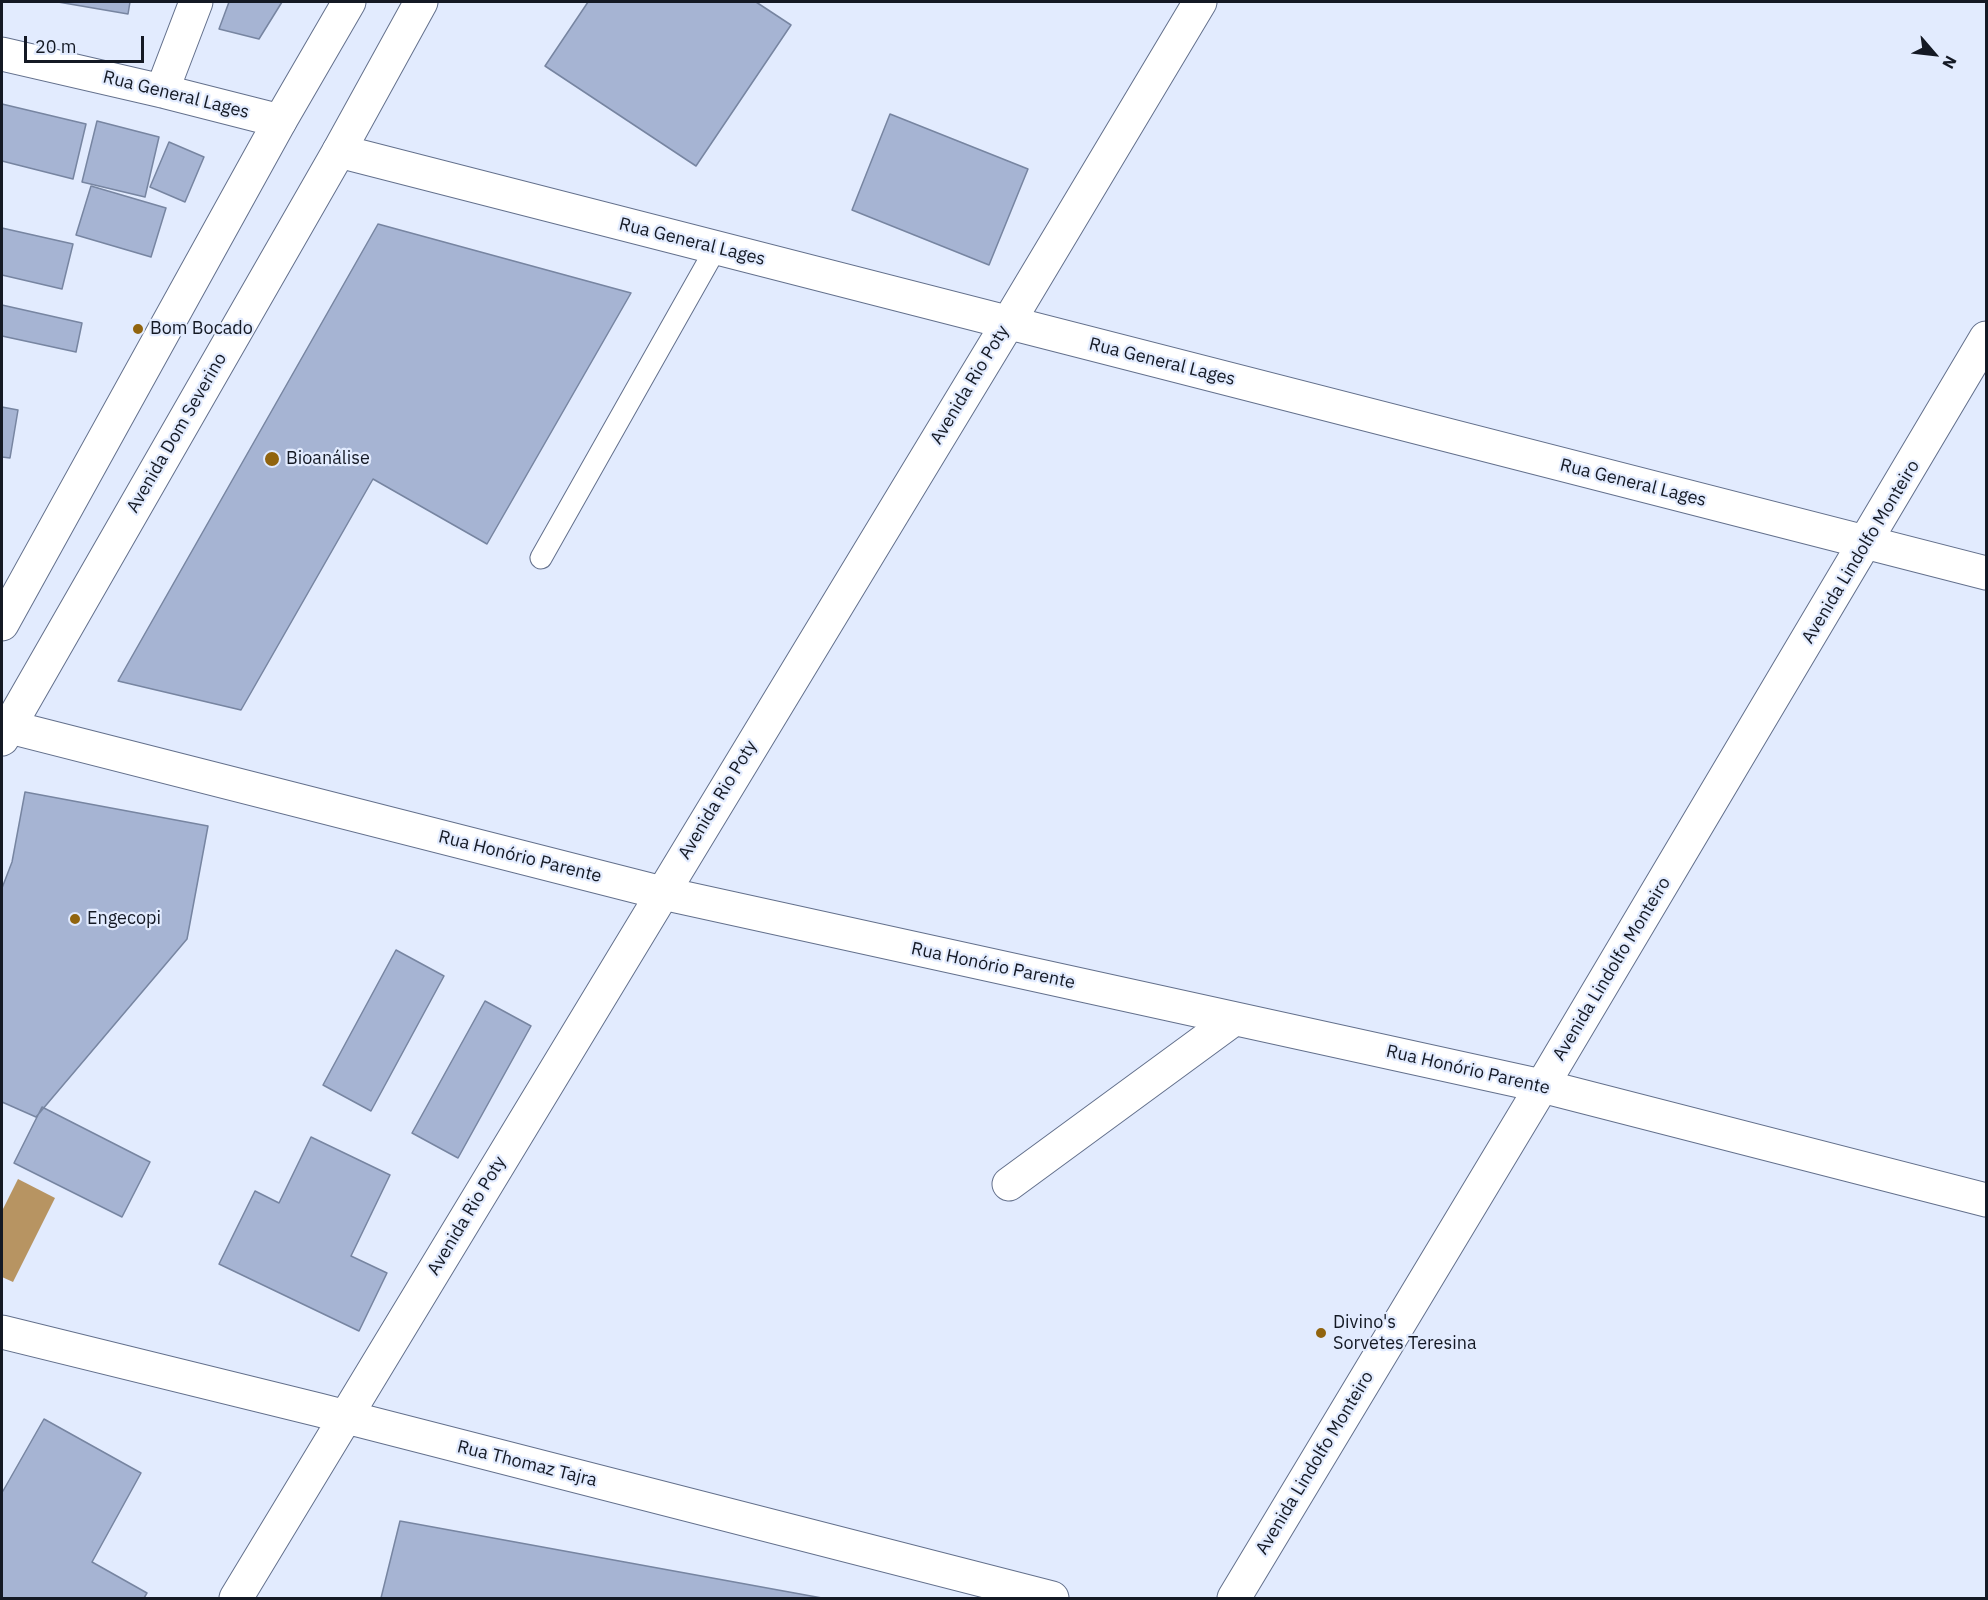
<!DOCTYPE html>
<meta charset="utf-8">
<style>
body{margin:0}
#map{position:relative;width:1988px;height:1600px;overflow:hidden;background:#e2ebfe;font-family:"IBM Plex Sans",sans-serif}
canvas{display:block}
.frame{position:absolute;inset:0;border:3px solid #141924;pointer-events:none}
.north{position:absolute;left:1904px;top:24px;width:60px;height:60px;-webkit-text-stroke:4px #e2ebfe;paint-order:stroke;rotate:118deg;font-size:16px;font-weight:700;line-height:24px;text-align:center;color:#141924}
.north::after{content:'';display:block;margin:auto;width:21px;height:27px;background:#141924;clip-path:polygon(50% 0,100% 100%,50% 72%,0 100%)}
.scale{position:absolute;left:24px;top:36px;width:120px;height:27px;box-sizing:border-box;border:3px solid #141924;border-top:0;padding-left:8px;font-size:18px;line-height:21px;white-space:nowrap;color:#141924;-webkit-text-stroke:4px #e2ebfe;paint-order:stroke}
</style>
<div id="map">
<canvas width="1988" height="1600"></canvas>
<div class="frame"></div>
<div class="north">N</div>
<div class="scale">20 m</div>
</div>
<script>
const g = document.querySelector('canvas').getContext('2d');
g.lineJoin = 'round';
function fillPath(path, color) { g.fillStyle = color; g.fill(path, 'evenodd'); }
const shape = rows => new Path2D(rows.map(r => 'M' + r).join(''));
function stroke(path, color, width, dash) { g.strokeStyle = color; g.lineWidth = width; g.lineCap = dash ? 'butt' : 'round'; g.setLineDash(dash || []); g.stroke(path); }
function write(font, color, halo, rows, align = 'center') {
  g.font = font + ' "IBM Plex Sans",sans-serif'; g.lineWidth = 4.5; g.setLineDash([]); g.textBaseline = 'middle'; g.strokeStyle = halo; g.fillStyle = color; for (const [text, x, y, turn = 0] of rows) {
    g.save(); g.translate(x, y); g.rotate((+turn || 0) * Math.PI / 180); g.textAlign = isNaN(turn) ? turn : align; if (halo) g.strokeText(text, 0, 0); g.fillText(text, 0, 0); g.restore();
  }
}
fillPath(shape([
 [18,1179,55,1198,13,1282,2,1277,2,1211]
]), '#b79462');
const building = shape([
 [58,2,130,2,128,14,58,2],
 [229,2,282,2,259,39,219,29,229,2],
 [588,2,756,2,791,25,696,166,545,66,588,2],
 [2,104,86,124,73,179,2,161,2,104],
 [890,114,1028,169,989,265,852,210,890,114],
 [97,121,159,137,145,197,82,182,97,121],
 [169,142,204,157,185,202,150,187,169,142],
 [91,186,166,208,151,257,76,235,91,186],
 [378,224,631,293,487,544,373,479,241,710,118,681,378,224],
 [2,228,73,244,62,289,2,275,2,228],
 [2,305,82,323,76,352,2,336,2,305],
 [2,407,18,410,10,458,2,457,2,407],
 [25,792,208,826,187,939,36,1117,2,1102,2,888,12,862,25,792],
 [396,950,444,976,371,1111,323,1085,396,950],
 [485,1001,531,1026,458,1158,412,1133,485,1001],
 [42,1107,150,1162,122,1217,14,1163,42,1107],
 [311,1137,390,1175,351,1256,387,1273,359,1331,219,1264,255,1191,279,1203,311,1137],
 [44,1419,141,1473,92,1562,147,1593,144,1598,2,1598,2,1490,3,1491,44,1419],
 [400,1521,822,1598,381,1598,400,1521]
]);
fillPath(building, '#a6b4d3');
stroke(building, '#7785a1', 1.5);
const service = shape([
 [541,558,716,248]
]);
const minor = shape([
 [2,54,162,91,280,121],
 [162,91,196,2],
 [339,151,1986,573],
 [2,725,662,893,1542,1086,1986,1200],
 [1009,1184,1234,1019],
 [2,1332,319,1410,1052,1598],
 [236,1598,1008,323,1200,2]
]);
const tertiary = shape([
 [1234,1598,1542,1086,1986,338]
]);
const secondary = shape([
 [2,624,280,121,349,2],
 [2,739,339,151,421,2]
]);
stroke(service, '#63708c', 23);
stroke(minor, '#63708c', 35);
stroke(tertiary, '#63708c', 35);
stroke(secondary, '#63708c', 35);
stroke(service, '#fff', 21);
stroke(minor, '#fff', 33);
stroke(tertiary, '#fff', 33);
stroke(secondary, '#fff', 33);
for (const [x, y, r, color] of [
 [138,329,6,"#91640e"],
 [272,459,8,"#91640e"],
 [75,919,6,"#91640e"],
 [1321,1333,6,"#91640e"]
]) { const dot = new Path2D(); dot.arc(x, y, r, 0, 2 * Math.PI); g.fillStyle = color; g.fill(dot); stroke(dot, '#e2ebfe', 2); }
write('18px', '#141924', '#e2ebfe', [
 ["Rua General Lages",176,95,14],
 ["Rua General Lages",692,242,14],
 ["Rua General Lages",1162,362,14],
 ["Avenida Rio Poty",970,385,-59],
 ["Avenida Dom Severino",177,433,-60],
 ["Rua General Lages",1633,483,14],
 ["Avenida Lindolfo Monteiro",1861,552,-59],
 ["Avenida Rio Poty",718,800,-59],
 ["Rua Honório Parente",520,857,14],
 ["Rua Honório Parente",993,966,12],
 ["Avenida Lindolfo Monteiro",1612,969,-59],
 ["Rua Honório Parente",1468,1070,13],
 ["Avenida Rio Poty",467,1216,-59],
 ["Avenida Lindolfo Monteiro",1315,1463,-59],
 ["Rua Thomaz Tajra",527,1464,14]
]);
write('18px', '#141924', '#e2ebfe', [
 ["Bom Bocado",150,329],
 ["Bioanálise",286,459],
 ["Engecopi",87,919],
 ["Divino's",1333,1323],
 ["Sorvetes Teresina",1333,1344]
], 'left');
</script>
